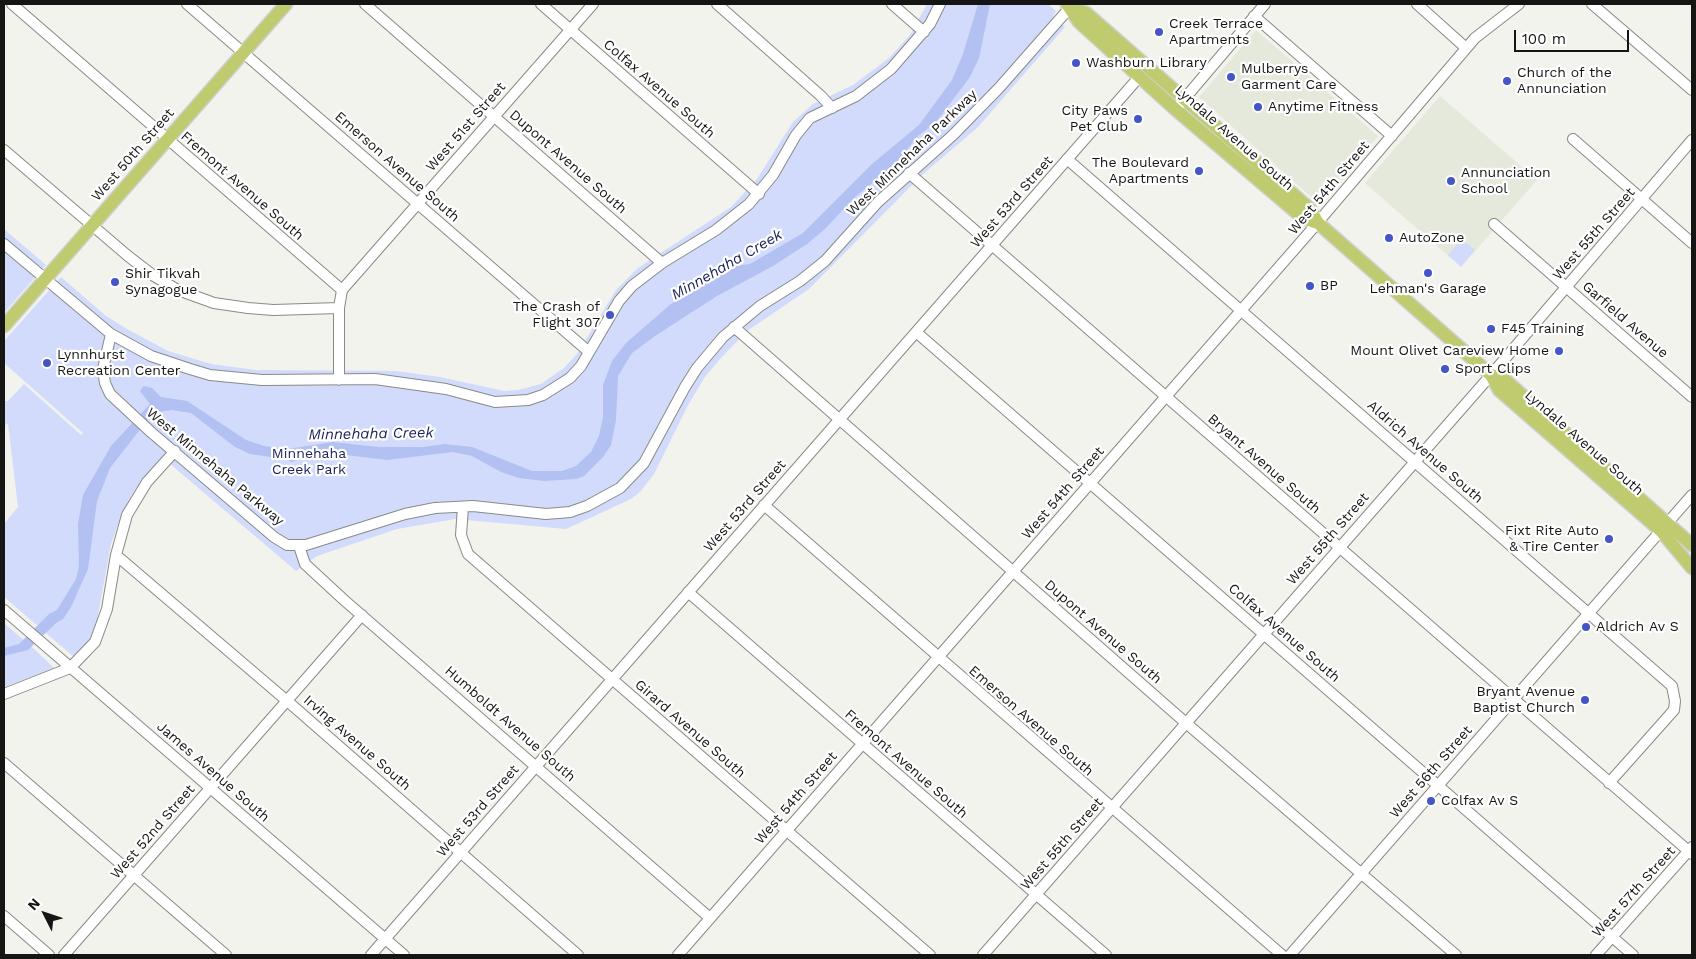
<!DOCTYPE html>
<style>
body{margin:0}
#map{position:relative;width:1696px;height:959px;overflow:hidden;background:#f1f3ec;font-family:"Work Sans",sans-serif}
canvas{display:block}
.frame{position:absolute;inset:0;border:5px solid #151614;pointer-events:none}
.north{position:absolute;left:20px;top:889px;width:50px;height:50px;-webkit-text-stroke:4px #fff;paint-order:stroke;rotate:311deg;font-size:14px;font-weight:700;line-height:20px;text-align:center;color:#151614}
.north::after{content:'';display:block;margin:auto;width:18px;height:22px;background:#151614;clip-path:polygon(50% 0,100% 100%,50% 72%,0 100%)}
.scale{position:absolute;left:1514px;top:30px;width:115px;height:22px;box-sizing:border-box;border:2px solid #151614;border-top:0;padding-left:6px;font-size:15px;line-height:18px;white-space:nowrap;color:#151614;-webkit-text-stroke:4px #fff;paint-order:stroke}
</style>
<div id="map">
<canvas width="1696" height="959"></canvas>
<div class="frame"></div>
<div class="north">N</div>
<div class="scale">100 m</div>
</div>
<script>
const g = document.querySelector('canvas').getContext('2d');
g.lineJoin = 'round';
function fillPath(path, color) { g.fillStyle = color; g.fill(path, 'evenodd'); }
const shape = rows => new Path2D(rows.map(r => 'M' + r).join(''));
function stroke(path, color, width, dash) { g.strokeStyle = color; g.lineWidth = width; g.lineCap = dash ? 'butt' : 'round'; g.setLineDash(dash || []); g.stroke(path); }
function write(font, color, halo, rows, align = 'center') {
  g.font = font + ' "Work Sans",sans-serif'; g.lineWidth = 4.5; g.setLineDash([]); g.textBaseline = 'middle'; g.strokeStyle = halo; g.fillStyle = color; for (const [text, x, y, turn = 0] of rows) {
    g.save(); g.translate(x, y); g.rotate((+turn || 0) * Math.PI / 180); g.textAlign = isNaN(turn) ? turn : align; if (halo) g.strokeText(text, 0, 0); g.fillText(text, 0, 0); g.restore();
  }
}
fillPath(shape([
 [1256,30,1378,136,1319,204,1199,97],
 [1440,96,1537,180,1461,267,1365,183]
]), '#e5e9db');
fillPath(shape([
 [927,4,1048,4,1056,11,1053,16,1065,27,978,127,921,176,809,289,747,331,720,359,705,377,688,405,654,474,640,492,631,499,566,529,455,519,397,529,317,556,296,571,162,457,134,491,121,516,111,544,96,626,87,644,74,657,4,597,4,524,18,507,8,424,6,424,4,432,4,401,8,401,24,384,81,435,83,433,4,363,4,341,61,277,106,316,127,329,168,351,211,364,256,370,396,371,440,377,504,391,518,390,541,384,564,368,577,354,616,290,638,268,731,207,757,179,793,122,813,104,853,85,889,58,910,35],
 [4,229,46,265,4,313],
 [1462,239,1475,250,1461,267,1448,255],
 [4,623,34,649,54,668,4,687]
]), '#d2dbfc');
fillPath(shape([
 [978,4,990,4,979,58,970,77,936,122,919,135,894,165,855,197,825,229,807,244,773,266,717,296,655,336,632,353,618,376,616,420,611,445,603,457,584,476,576,479,544,481,519,478,501,472,472,456,453,452,387,460,329,453,291,462,285,459,250,454,235,447,191,413,172,410,158,412,152,414,110,468,97,501,88,569,71,607,63,619,56,623,28,650,4,656,4,648,19,644,49,614,57,610,76,579,79,566,78,524,83,495,111,446,150,404,140,391,144,386,152,388,161,397,187,401,246,440,264,446,288,449,333,442,378,447,423,447,445,444,472,447,532,471,562,471,576,466,591,452,599,436,603,417,603,385,612,361,626,343,671,304,709,280,715,274,727,267,750,264,803,233,872,164,919,125,952,80,963,54]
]), '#b2c0f2');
const minor = shape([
 [12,4,342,290],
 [187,4,589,352],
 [365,4,662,263],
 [541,4,759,194],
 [717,4,821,96,832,108],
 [892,4,924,32],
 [1417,4,1466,48],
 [1592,4,1692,90],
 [1254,16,1392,136],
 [1180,104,1265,4],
 [1573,139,1692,243],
 [4,150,128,256,154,276,178,290,214,303,248,308,273,310,339,308],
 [1067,159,1672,686,1675,701,1674,710,1609,783],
 [909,173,1692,854],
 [1494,224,1692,397],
 [4,244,111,334,151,356,190,369,210,375,262,380,375,379,446,389,495,402,528,400,543,395,570,378,581,366,619,301,632,286,662,263,716,230,749,204,773,175,796,135,805,124,810,118,856,96,891,69,930,24,940,4],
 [734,327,1186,723,1456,955],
 [916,332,1633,955],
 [111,334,103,369,105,383,110,394,152,433,274,537,287,545,306,545,405,514,435,508,473,506,546,514,570,512,587,506,620,488,644,463,685,387,697,368,723,337,760,306,800,281,825,261,878,202,953,135,999,88,1073,4],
 [339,380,339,308,342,290,593,4],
 [764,505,1282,955],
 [463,507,461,535,468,554,930,955],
 [299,546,305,564,344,600,710,918],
 [116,555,293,706,578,955],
 [688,592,1106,955],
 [4,610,404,955],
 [4,694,70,668,95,642,107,609,116,555,127,515,147,482,175,451],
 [4,763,226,955],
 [4,916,49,955],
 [64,955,362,615],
 [371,955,1140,76],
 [678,955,1307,235,1475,38,1519,4],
 [983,955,1491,375,1692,140],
 [1290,955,1692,495],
 [1596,955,1692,847]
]);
const major = shape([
 [1067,4,1079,22,1175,109,1303,218,1318,223],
 [1070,7,1086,13,1310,209,1318,223,1491,375,1504,379,1546,416,1692,545],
 [4,326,286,4],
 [1491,375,1499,390,1661,531,1692,568]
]);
stroke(minor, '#898b85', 12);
stroke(major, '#d0d0d0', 15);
stroke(minor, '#fff', 10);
stroke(major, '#bfcb6e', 12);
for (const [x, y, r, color] of [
 [1159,32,5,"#4455c9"],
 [1076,63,5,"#4455c9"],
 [1231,77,5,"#4455c9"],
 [1507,81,5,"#4455c9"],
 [1258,107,5,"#4455c9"],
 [1138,119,5,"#4455c9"],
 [1199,171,5,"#4455c9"],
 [1451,181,5,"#4455c9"],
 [1389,238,5,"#4455c9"],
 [1428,273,5,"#4455c9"],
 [115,282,5,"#4455c9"],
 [1310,286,5,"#4455c9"],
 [610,315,5,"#4455c9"],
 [1491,329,5,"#4455c9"],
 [1559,351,5,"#4455c9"],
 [47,363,5,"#4455c9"],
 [1445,369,5,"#4455c9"],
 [1609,539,5,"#4455c9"],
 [1586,627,5,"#4455c9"],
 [1585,700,5,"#4455c9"],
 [1431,801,5,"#4455c9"]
]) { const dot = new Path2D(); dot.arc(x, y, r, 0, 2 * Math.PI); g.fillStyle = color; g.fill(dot); stroke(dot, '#fff', 2); }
write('14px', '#151614', '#fff', [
 ["Creek Terrace",1169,24],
 ["Apartments",1169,40],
 ["Washburn Library",1086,63],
 ["Mulberrys",1241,69],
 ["Garment Care",1241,85],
 ["Church of the",1517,73],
 ["Annunciation",1517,89],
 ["Anytime Fitness",1268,107],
 ["City Paws",1128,111,"right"],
 ["Pet Club",1128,127,"right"],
 ["The Boulevard",1189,163,"right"],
 ["Apartments",1189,179,"right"],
 ["Annunciation",1461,173],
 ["School",1461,189],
 ["AutoZone",1399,238],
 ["Shir Tikvah",125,274],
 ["Synagogue",125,290],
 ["BP",1320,286],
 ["Lehman's Garage",1428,289,"center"],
 ["The Crash of",600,307,"right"],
 ["Flight 307",600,323,"right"],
 ["F45 Training",1501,329],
 ["Mount Olivet Careview Home",1549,351,"right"],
 ["Lynnhurst",57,355],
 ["Recreation Center",57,371],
 ["Sport Clips",1455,369],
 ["Fixt Rite Auto",1599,531,"right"],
 ["& Tire Center",1599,547,"right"],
 ["Aldrich Av S",1596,627],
 ["Bryant Avenue",1575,692,"right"],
 ["Baptist Church",1575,708,"right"],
 ["Colfax Av S",1441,801]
], 'left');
write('14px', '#151614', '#fff', [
 ["Colfax Avenue South",659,89,41],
 ["West 51st Street",466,127,-49],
 ["Lyndale Avenue South",1234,138,41],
 ["West Minnehaha Parkway",912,153,-44],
 ["West 50th Street",133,155,-49],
 ["Dupont Avenue South",568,162,41],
 ["Emerson Avenue South",397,167,41],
 ["Fremont Avenue South",242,186,41],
 ["West 54th Street",1329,188,-50],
 ["West 53rd Street",1012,202,-49],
 ["West 55th Street",1594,234,-49],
 ["Garfield Avenue",1625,320,41],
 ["Lyndale Avenue South",1584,443,41],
 ["Aldrich Avenue South",1425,452,41],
 ["Bryant Avenue South",1264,464,41],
 ["West Minnehaha Parkway",215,467,40],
 ["West 54th Street",1063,493,-49],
 ["West 53rd Street",745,506,-49],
 ["West 55th Street",1328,539,-49],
 ["Dupont Avenue South",1103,632,41],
 ["Colfax Avenue South",1284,633,41],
 ["Emerson Avenue South",1031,721,41],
 ["Humboldt Avenue South",510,724,41],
 ["Girard Avenue South",690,729,41],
 ["Irving Avenue South",357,743,41],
 ["Fremont Avenue South",906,764,41],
 ["James Avenue South",213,772,41],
 ["West 56th Street",1431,772,-49],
 ["West 54th Street",796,798,-49],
 ["West 53rd Street",478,811,-49],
 ["West 52nd Street",153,832,-49],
 ["West 55th Street",1062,844,-49],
 ["West 57th Street",1634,892,-48]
]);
write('14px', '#1a235c', '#fff', [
 ["Minnehaha",309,454],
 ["Creek Park",309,470]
]);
write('italic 15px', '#19215a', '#fff', [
 ["Minnehaha Creek",727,265,-30],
 ["Minnehaha Creek",371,434,-1]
]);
</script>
